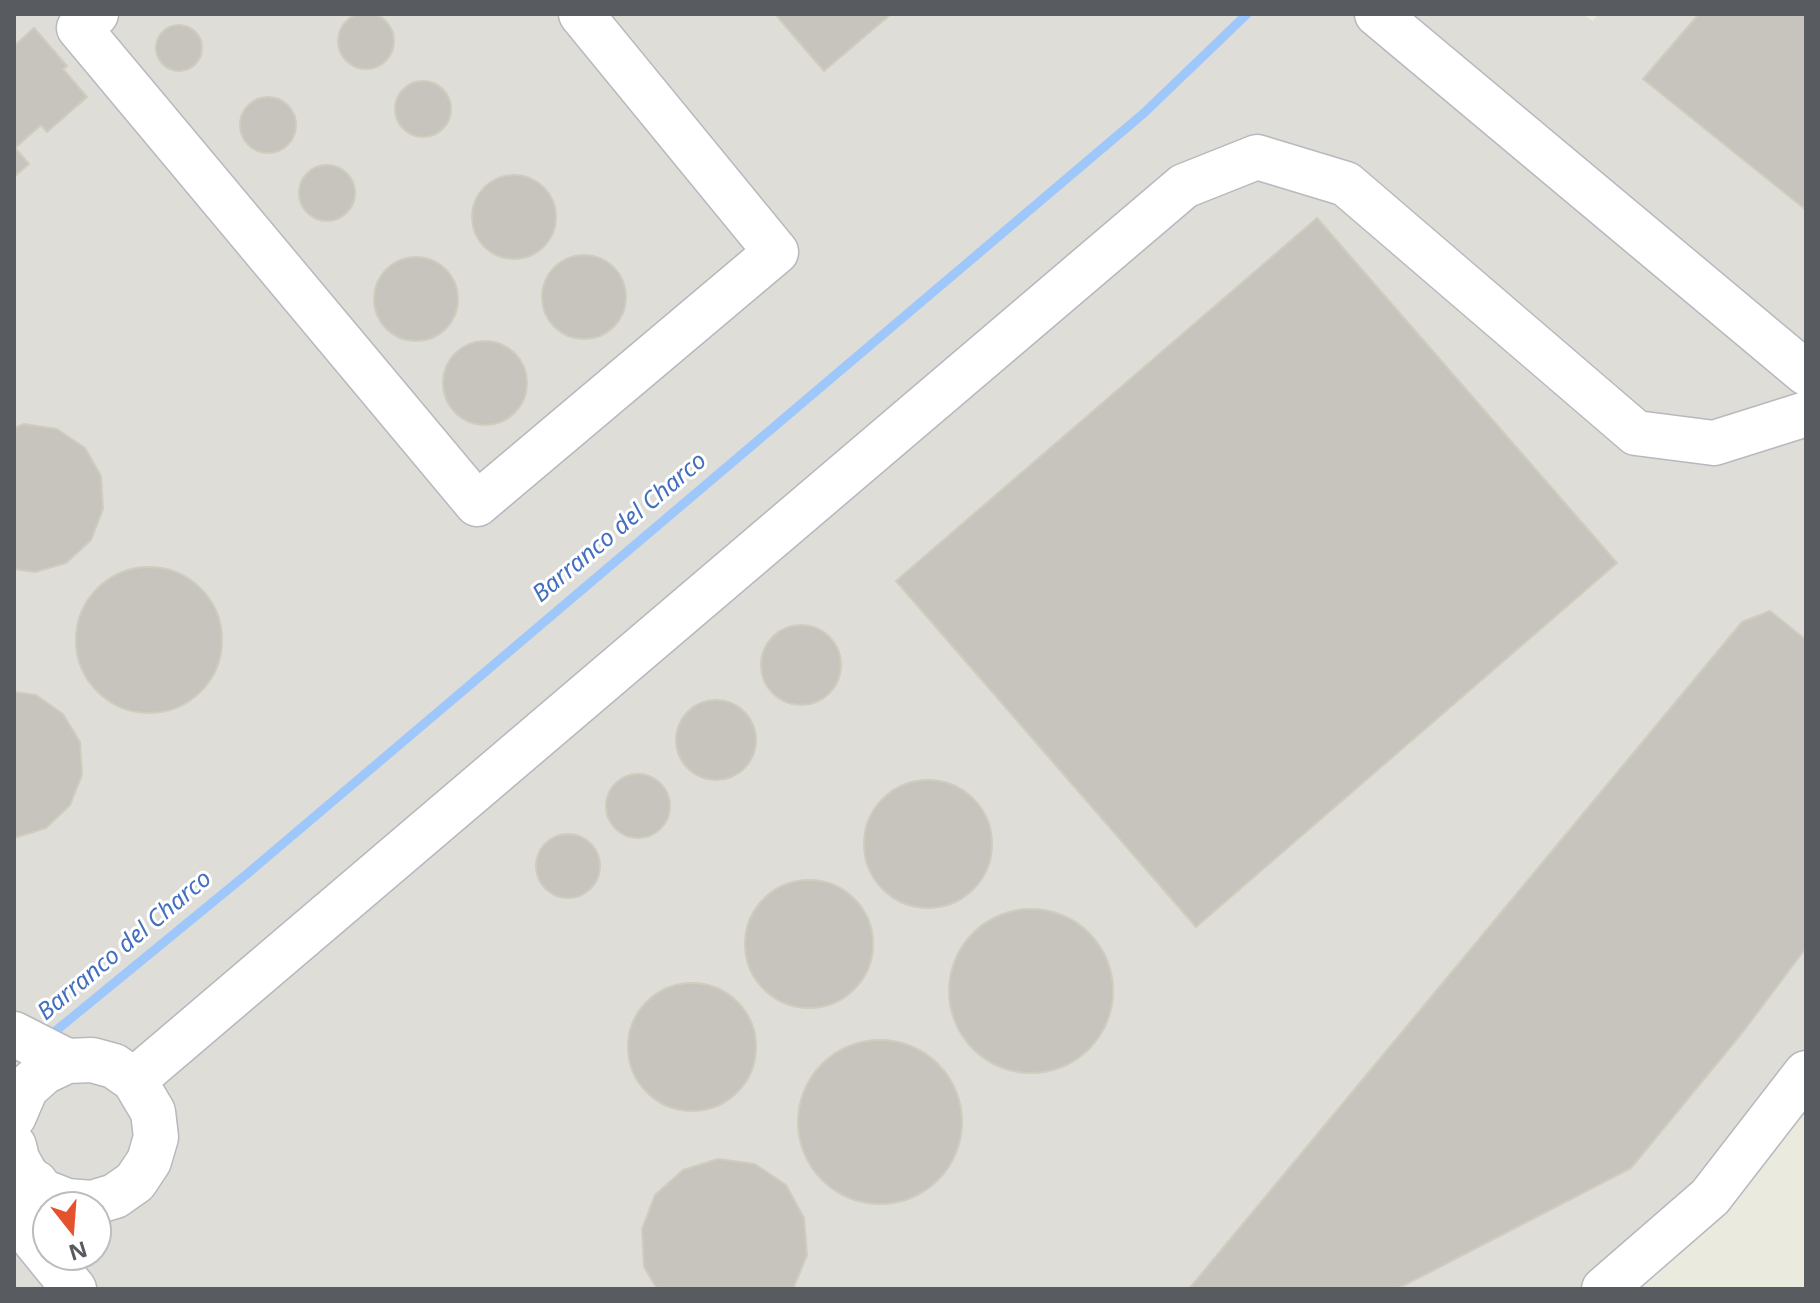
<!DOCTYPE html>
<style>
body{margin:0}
#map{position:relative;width:1820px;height:1303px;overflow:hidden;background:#ebeadf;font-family:"Noto Sans",sans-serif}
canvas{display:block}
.frame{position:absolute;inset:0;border:16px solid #585b60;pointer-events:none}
.north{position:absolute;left:32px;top:1191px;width:80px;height:80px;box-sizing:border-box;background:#fff;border:2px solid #bcbdbf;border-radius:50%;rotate:163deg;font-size:22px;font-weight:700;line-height:32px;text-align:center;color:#585b60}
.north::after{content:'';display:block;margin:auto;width:28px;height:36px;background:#e4532d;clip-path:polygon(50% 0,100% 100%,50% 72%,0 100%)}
</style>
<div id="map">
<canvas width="1820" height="1303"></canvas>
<div class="frame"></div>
<div class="north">N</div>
</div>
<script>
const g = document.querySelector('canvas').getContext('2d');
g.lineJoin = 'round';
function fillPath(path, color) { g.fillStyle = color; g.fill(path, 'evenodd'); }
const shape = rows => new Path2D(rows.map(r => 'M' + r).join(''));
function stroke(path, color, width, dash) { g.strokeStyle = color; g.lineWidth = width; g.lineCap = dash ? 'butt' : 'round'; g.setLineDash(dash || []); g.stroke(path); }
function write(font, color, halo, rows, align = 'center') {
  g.font = font + ' "Noto Sans",sans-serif'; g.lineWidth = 6; g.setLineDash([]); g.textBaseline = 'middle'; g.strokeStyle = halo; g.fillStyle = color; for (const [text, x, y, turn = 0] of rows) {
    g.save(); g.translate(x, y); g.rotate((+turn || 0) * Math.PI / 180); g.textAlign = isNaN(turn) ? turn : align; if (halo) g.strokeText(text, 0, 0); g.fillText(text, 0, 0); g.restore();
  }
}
fillPath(shape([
 [14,14,1582,14,1593,21,1598,14,1806,14,1806,1087,1604,1289,14,1289],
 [48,1207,96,1207,96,1255,48,1255]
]), '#dfddd7');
stroke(shape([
 [47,1038,247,874,1144,113,1247,14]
]), '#9ec7fc', 9);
const building = shape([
 '338 41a28 28 0 1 1 56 0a28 28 0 1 1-56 0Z',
 [775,14,891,14,824,71,775,14],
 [1699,14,1806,14,1806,210,1643,79,1699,14],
 '156 48a23 23 0 1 1 46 0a23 23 0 1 1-46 0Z',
 [34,28,67,66,63,69,87,97,47,132,41,125,15,148,29,164,14,177,14,46,34,28],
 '395 109a28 28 0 1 1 56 0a28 28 0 1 1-56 0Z',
 '240 125a28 28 0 1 1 56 0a28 28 0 1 1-56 0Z',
 '299 193a28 28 0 1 1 56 0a28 28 0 1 1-56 0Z',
 '472 217a42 42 0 1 1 84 0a42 42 0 1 1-84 0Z',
 [1317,218,1617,563,1196,927,896,581,1317,218],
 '542 297a42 42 0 1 1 84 0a42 42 0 1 1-84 0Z',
 '374 299a42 42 0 1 1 84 0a42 42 0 1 1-84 0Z',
 '443 383a42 42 0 1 1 84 0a42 42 0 1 1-84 0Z',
 [24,424,57,429,85,448,101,476,103,509,91,540,66,563,35,572,14,569,14,428,24,424],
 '76 640a73 73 0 1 1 146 0a73 73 0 1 1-146 0Z',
 [1770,611,1806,640,1806,948,1742,1033,1631,1168,1397,1289,1189,1289,1742,622,1770,611],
 '761 665a40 40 0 1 1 80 0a40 40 0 1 1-80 0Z',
 [14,692,36,695,63,714,80,742,82,775,70,805,46,828,14,838,14,692],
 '676 740a40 40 0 1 1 80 0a40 40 0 1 1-80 0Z',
 '606 806a32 32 0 1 1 64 0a32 32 0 1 1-64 0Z',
 '864 844a64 64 0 1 1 128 0a64 64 0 1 1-128 0Z',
 '536 866a32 32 0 1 1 64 0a32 32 0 1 1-64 0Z',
 '745 944a64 64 0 1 1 128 0a64 64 0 1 1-128 0Z',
 '949 991a82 82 0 1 1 164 0a82 82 0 1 1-164 0Z',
 '628 1047a64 64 0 1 1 128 0a64 64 0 1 1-128 0Z',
 '798 1122a82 82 0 1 1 164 0a82 82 0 1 1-164 0Z',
 [718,1159,755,1164,786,1185,804,1218,807,1255,793,1289,657,1289,644,1267,642,1229,655,1195,683,1170,718,1159]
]);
fillPath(building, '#c6c4bd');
stroke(building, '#d0ccbe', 2);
const minor = shape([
 [96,14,79,28,477,504,776,252,581,14],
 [1377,14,1806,373],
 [14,1034,67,1061],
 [134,1080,1184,186,1257,157,1346,184,1636,433,1714,443,1806,414],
 [14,1116,26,1088,44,1072,67,1061,92,1060,114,1066,134,1080,153,1112,156,1137,149,1161,135,1182,115,1196,92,1203,67,1201,44,1192,26,1175,17,1159,14,1146],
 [36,1183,35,1241,74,1289],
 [1604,1289,1710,1197,1806,1073]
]);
stroke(minor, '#b7b9be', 47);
stroke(minor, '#fff', 44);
write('italic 24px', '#436fbe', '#fff', [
 ["Barranco del Charco",620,528,-40],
 ["Barranco del Charco",125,946,-40]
]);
</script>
